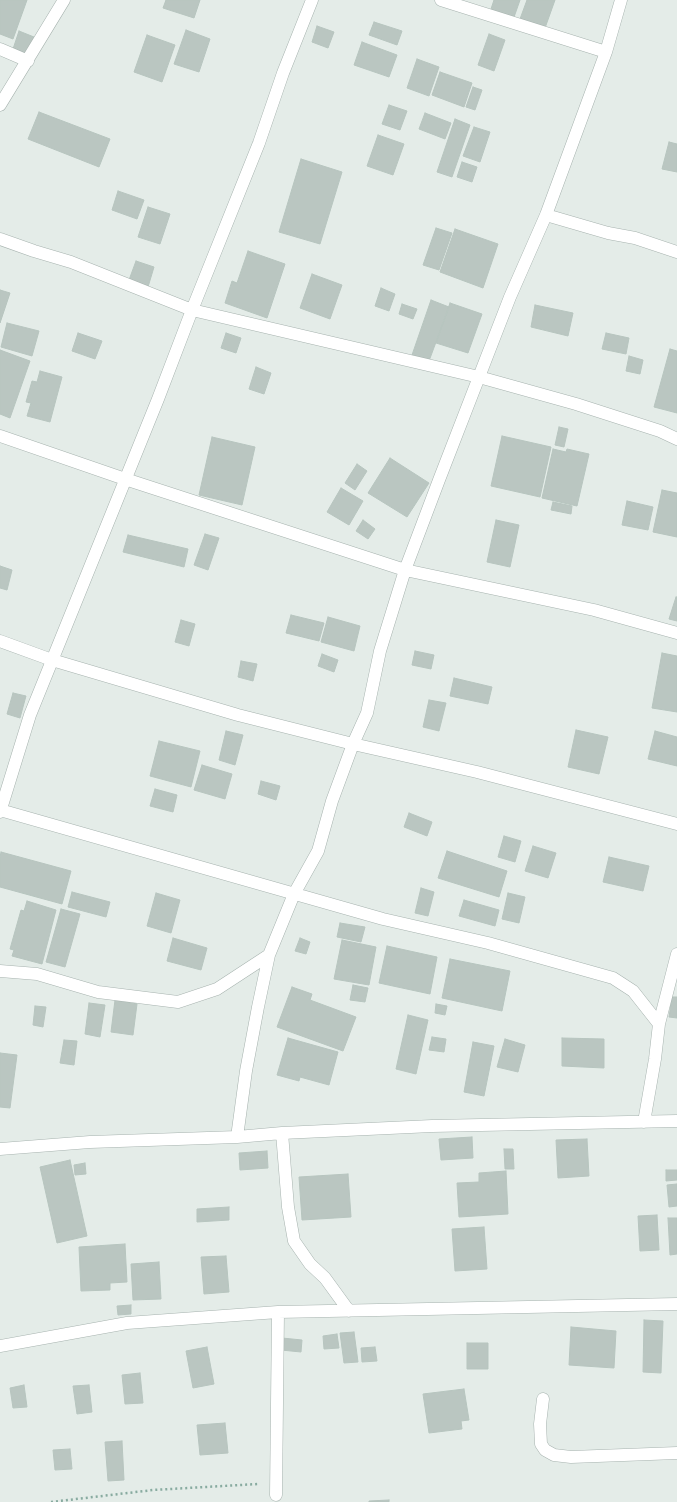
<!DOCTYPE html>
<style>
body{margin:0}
canvas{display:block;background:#e4ece8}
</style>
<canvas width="677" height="1502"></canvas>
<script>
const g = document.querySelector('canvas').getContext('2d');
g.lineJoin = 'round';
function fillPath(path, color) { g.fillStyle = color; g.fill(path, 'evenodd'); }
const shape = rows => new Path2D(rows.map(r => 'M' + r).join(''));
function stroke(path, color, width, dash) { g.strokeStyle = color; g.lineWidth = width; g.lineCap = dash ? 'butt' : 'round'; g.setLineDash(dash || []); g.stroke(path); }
const building = shape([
 [0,0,27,0,13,39,0,34,0,0],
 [166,0,200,0,194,18,163,8,166,0],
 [494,0,520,0,513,20,490,12,494,0],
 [527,0,555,0,545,28,520,19,527,0],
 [374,22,402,31,397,45,369,35,374,22],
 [317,26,334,32,328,48,312,42,317,26],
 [186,30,210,39,199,72,174,64,186,30],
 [19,31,34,37,28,54,13,49,19,31],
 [489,34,505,40,494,71,478,65,489,34],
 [147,35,175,45,162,82,134,72,147,35],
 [362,42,397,55,389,77,354,65,362,42],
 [417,59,439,67,429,96,407,88,417,59],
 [440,72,472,83,464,107,432,95,440,72],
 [473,87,482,90,475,110,466,107,473,87],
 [389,105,407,111,400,130,382,124,389,105],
 [39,112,110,139,99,167,28,139,39,112],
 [425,113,451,123,445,139,419,129,425,113],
 [455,119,470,125,452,177,437,172,455,119],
 [474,127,490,132,480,162,463,156,474,127],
 [378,135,404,144,393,175,367,166,378,135],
 [669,142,677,144,677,172,662,169,669,142],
 [301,159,342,172,320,244,279,232,301,159],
 [462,162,477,167,472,182,457,177,462,162],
 [118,191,144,200,137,219,112,210,118,191],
 [148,207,170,214,160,244,138,237,148,207],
 [436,228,452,233,439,270,423,265,436,228],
 [455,229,498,244,483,288,440,272,455,229],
 [248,251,285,264,267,318,225,303,232,281,237,283,248,251],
 [136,261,154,267,148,287,129,280,136,261],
 [312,274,342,285,330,319,300,308,312,274],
 [381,288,395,294,389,311,375,306,381,288],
 [0,290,10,293,0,323,0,290],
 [431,300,449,307,429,361,412,355,431,300],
 [450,303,482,314,468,353,436,343,450,303],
 [402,304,417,309,413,319,399,314,402,304],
 [535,305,573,313,568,336,531,327,535,305],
 [7,323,39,331,32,356,1,347,7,323],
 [78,333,102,341,95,359,72,351,78,333],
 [226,333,241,338,236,353,221,348,226,333],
 [606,333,629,338,626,354,602,349,606,333],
 [670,349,677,351,677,413,654,407,670,349],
 [0,350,30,361,10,418,0,414,0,350],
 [629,356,643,360,640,374,626,371,629,356],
 [256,367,271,373,264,394,249,389,256,367],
 [40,371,62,377,50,422,27,416,31,403,26,402,32,381,37,382,40,371],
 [559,427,568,429,564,447,555,445,559,427],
 [502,436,551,447,540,497,491,486,502,436],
 [212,437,255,447,242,505,199,495,212,437],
 [553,449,566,452,567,449,589,454,577,506,542,498,553,449],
 [390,458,429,483,407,517,368,493,390,458],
 [357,464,367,471,355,490,345,483,357,464],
 [341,488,363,501,349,525,327,512,341,488],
 [662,490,677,493,677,537,653,532,662,490],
 [627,501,653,507,648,530,622,525,627,501],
 [553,502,572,506,571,514,551,510,553,502],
 [363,520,375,529,368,539,356,531,363,520],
 [496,520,519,525,510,567,487,562,496,520],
 [205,534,219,538,208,570,194,565,205,534],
 [128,535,188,549,184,567,123,552,128,535],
 [0,566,12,570,7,590,0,588,0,566],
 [676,597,677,597,677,621,669,619,676,597],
 [291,615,324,623,319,641,286,633,291,615],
 [328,617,360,626,354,651,321,642,328,617],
 [181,620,195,624,189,646,175,642,181,620],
 [415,651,434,655,431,669,412,665,415,651],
 [662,653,677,656,677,712,652,708,662,653],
 [322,654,338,660,334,672,318,666,322,654],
 [241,661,257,664,253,681,238,677,241,661],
 [454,678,492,687,488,704,450,696,454,678],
 [13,693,26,696,20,718,7,714,13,693],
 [429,700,446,703,439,731,423,727,429,700],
 [576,730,608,737,599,774,568,767,576,730],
 [226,731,243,735,235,765,219,760,226,731],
 [655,731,677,737,677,766,648,759,655,731],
 [159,741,200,751,191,787,150,776,159,741],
 [202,765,232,774,225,799,194,790,202,765],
 [261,781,280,786,276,800,258,794,261,781],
 [155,789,177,795,173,812,150,806,155,789],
 [409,813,432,822,427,836,404,827,409,813],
 [504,836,521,841,515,862,498,857,504,836],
 [533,846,556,853,548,878,525,871,533,846],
 [447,851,507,871,499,897,438,878,447,851],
 [1,852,71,871,62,904,0,887,0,857,1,852],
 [609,857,649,866,643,891,603,882,609,857],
 [421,888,434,892,428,916,415,913,421,888],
 [72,892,110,902,106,917,68,907,72,892],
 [156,893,180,900,171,933,147,926,156,893],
 [508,893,525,897,519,923,502,919,508,893],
 [464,900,499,910,495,926,459,916,464,900],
 [27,901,56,910,42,964,12,956,14,950,10,949,21,910,24,911,27,901],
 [61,909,80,914,65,967,46,962,61,909],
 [340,923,365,927,361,942,337,937,340,923],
 [173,938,207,948,201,970,167,961,173,938],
 [300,938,310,942,306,954,295,951,300,938],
 [342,940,376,947,369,985,334,979,342,940],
 [387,946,437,957,430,994,379,983,387,946],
 [450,959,510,971,502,1011,442,998,450,959],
 [353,985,368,988,365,1002,350,1000,353,985],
 [292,987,312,994,310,1000,356,1017,343,1051,277,1027,292,987],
 [672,997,677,997,677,1018,669,1017,672,997],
 [115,1000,137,1004,133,1035,111,1032,115,1000],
 [89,1003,105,1005,100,1037,85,1034,89,1003],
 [436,1004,447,1006,445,1015,435,1013,436,1004],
 [35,1006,46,1007,43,1027,33,1025,35,1006],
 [408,1015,428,1020,416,1074,396,1069,408,1015],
 [432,1037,446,1039,444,1052,429,1050,432,1037],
 [288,1038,338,1052,329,1085,300,1077,299,1081,277,1075,288,1038],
 [562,1038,604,1039,604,1068,562,1066,562,1038],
 [505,1039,525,1045,518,1072,497,1067,505,1039],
 [64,1040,77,1041,74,1065,60,1063,64,1040],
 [473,1042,494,1046,484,1096,464,1092,473,1042],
 [0,1053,17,1055,10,1108,0,1107,0,1053],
 [472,1137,473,1158,441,1160,439,1139,472,1137],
 [587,1139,589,1176,558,1178,556,1140,587,1139],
 [504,1149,513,1149,514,1169,505,1169,504,1149],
 [267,1151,268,1168,240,1170,239,1153,267,1151],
 [70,1160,87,1236,57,1243,40,1167,70,1160],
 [85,1163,86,1174,75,1175,74,1165,85,1163],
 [666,1170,677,1170,677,1180,666,1181,666,1170],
 [506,1171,508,1214,459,1217,457,1183,479,1182,479,1173,506,1171],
 [348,1174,351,1217,302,1220,299,1177,348,1174],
 [677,1184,677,1206,669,1207,667,1185,677,1184],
 [229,1207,229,1220,197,1222,197,1209,229,1207],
 [657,1215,659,1250,640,1251,638,1216,657,1215],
 [668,1218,677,1218,677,1254,670,1255,668,1218],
 [484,1227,487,1269,455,1271,452,1229,484,1227],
 [125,1244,127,1282,110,1283,110,1290,81,1291,79,1247,125,1244],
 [226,1256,229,1292,204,1294,201,1257,226,1256],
 [159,1262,161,1299,133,1300,131,1264,159,1262],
 [131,1305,131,1314,118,1315,117,1306,131,1305],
 [644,1320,663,1321,661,1373,643,1372,644,1320],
 [571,1327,616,1331,614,1368,569,1365,571,1327],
 [354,1332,358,1362,344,1363,340,1333,354,1332],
 [337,1334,339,1348,324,1349,323,1336,337,1334],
 [282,1338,302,1340,301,1352,281,1350,282,1338],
 [467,1343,488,1343,488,1369,467,1369,467,1343],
 [207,1347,214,1384,193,1388,186,1351,207,1347],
 [375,1347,377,1361,362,1362,361,1348,375,1347],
 [140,1373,143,1403,125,1404,122,1375,140,1373],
 [24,1385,27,1407,13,1408,10,1388,24,1385],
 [89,1385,92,1412,77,1414,73,1386,89,1385],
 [464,1389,469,1420,461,1421,462,1429,429,1433,423,1394,464,1389],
 [225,1423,228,1453,200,1455,197,1425,225,1423],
 [122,1441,124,1480,108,1481,105,1442,122,1441],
 [70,1449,72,1469,55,1470,53,1450,70,1449],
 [389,1500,389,1502,369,1502,369,1501,389,1500]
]);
fillPath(building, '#bac6c1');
stroke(building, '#b7c5bf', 1);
const minor = shape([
 [441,0,606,52],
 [0,49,28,61],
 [0,105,64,0],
 [546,215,608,233,635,238,677,252],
 [0,239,34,251,71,262,192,310,479,377,576,404,660,431,677,439],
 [0,436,125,479,405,570,594,610,677,633],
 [0,641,52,660,238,715,353,744,477,772,677,824],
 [0,810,383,919,488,943,613,978,633,991,659,1024],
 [0,812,30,715,158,399,192,310,259,143,283,73,312,0],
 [0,971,37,974,98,992,178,1002,217,989,269,955],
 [644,1122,655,1059,659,1024,677,954],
 [282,1133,288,1207,294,1241,310,1264,325,1278,349,1311],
 [237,1137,246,1071,258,1007,269,955,294,894,318,851,332,801,353,744,367,713,380,651,405,570,439,480,510,297,546,215,606,52,621,0],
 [0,1149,90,1142,237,1137,282,1133,432,1126,677,1121],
 [0,1346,127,1323,278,1312,677,1304],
 [543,1399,540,1424,541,1444,545,1450,554,1455,571,1457,677,1453],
 [276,1495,278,1312]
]);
stroke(minor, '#a7b3af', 13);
stroke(shape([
 [51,1502,153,1490,258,1484]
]), '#88aba0', 2.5, [2, 3]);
stroke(minor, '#fff', 12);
</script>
